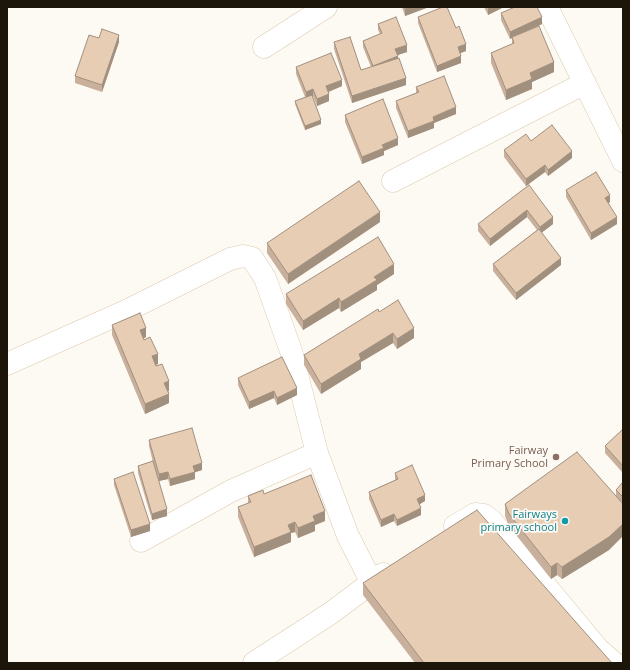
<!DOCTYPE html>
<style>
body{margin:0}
#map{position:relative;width:630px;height:670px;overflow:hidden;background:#fdf9f3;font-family:"Open Sans",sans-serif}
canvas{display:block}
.frame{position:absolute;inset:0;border:8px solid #1b150a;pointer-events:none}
</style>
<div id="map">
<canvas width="630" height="670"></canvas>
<div class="frame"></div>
</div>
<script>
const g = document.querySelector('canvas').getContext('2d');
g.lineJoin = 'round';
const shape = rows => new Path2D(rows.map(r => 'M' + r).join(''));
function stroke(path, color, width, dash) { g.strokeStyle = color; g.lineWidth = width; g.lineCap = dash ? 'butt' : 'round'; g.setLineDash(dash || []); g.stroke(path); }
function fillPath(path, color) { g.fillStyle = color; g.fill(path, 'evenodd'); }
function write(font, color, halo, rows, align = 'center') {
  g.font = font + ' "Open Sans",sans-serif'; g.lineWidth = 3.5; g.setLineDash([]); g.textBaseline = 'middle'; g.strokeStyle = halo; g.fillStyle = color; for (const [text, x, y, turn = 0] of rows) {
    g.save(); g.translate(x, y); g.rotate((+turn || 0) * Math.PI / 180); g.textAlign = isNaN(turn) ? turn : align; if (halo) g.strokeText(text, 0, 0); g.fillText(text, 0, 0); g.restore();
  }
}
const minor = shape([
 [547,7,623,161],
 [264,47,326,7],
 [393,181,585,83],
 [7,364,126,311,230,259,243,256,252,258,265,278,291,351,317,453,348,536,371,581],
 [455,526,475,514,484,515,491,520,598,649,614,663],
 [141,541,231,491,317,453],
 [254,663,331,613,383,574]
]);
stroke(minor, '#dbcaad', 23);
stroke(minor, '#fff', 22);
fillPath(shape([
 [402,7,429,7,405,16],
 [484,7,504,7,488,15],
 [501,13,542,24,515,36,554,72,532,82,532,89,506,100,491,63,491,53,512,44,512,38,510,39,501,20],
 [418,17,456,28,466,51,460,53,461,63,437,72,418,23],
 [378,24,407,52,397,55,398,59,406,85,352,103,334,49,334,42,361,70,371,67,363,47,363,41,380,34,378,30],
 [99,38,119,42,102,92,75,83,75,76],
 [296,67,342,86,328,92,329,101,317,106,313,96,312,96,321,124,305,130,295,104,295,101,305,97,296,74],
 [416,87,456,114,434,123,434,128,408,138,396,108,396,101,416,93],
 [345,115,398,145,384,151,384,155,362,164,345,122],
 [531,141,572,158,548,176,545,172,526,186,504,157,504,150],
 [529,185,553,224,541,233,561,265,516,300,493,271,493,264,537,230,527,217,490,246,478,231,478,224],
 [566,190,610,202,608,203,617,224,591,240,566,197],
 [380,222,288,284,267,253,267,243],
 [394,274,377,285,377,290,341,312,339,308,303,330,286,304,286,294],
 [379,312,414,338,397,349,393,343,361,362,361,369,321,394,304,365,304,355],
 [112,325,146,337,144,338,158,364,156,365,169,391,168,391,169,403,145,414,112,335],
 [238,378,297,395,277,405,274,398,249,409,238,385],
 [623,429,623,473,605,453,605,446],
 [149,440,202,470,195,472,195,479,170,486,168,479,159,481,167,516,152,520,138,473,138,466,153,462,149,446],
 [395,473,425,501,419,504,421,515,397,526,394,521,381,527,369,499,369,492,395,480],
 [114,479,150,531,131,537,114,485],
 [623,482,623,503,621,501,609,550,562,579,557,575,551,579,509,526,505,516,505,504,616,496,616,490],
 [264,494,325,521,315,525,315,531,298,538,295,532,291,533,291,542,254,557,238,517,238,507,248,503,248,496],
 [363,583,612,663,415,663,363,595]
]), '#c8b09c');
fillPath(shape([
 [412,7,429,7,405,16,405,9],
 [490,7,504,7,488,15,488,8],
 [542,17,542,24,510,39,510,32],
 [119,35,119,42,102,92,102,85],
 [466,44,466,51,458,54,458,47],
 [407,45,407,52,395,56,395,49],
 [398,56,398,63,373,72,373,66],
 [461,56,461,63,437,72,437,66],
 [554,62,554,72,532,82,532,89,506,100,506,90,530,73],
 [406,78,406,85,352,103,352,96],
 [342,80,342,86,326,93,326,86],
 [313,89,313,96,306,99,306,92],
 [329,94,329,101,317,106,317,99],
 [456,107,456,114,434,123,434,128,408,138,408,131,433,117],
 [321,120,321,124,305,130,305,126],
 [398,138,398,145,384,151,384,155,362,164,362,157,382,145],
 [572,151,572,158,548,176,548,170],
 [545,165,545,172,526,186,526,179],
 [610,195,610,202,605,205,605,198],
 [527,210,527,217,490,246,490,239],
 [380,212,380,222,288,284,288,274],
 [553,217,553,224,540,234,540,227],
 [617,217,617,224,591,240,591,233],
 [561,258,561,265,516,300,516,293],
 [394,264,394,274,377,285,377,290,341,312,341,302,374,277],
 [339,298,339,308,303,330,303,321],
 [146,328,146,337,140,340,140,330],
 [414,328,414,338,397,349,397,339],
 [393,333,393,343,361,362,361,369,321,394,321,384,359,354],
 [158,354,158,364,152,366,152,356],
 [169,381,169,391,164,393,164,383],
 [297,388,297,395,277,405,277,398],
 [274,391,274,398,249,409,249,402],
 [169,394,169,403,145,414,145,404],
 [202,463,202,470,193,473,193,466],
 [168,472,168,479,159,481,159,474],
 [195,472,195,479,170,486,170,479],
 [425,495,425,501,417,506,417,499],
 [421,508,421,515,397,526,397,520],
 [167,509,167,516,152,520,152,514],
 [325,511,325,521,315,525,315,531,298,538,298,528,313,516],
 [394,514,394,521,381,527,381,520],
 [295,522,295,532,291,533,291,542,254,557,254,547,288,525],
 [150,524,150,531,131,537,131,530],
 [623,524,623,536,609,550,562,579,562,567],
 [557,563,557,575,551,579,551,567]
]), '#a2907f');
const building = shape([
 [404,7,412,7,405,9,404,7],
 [443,7,447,7,456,28,459,26,466,44,458,47,461,56,437,66,418,17,443,7],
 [515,7,537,7,542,17,510,32,501,13,515,7],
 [396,17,407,45,395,49,398,56,373,66,363,41,382,33,378,24,396,17],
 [539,26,554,62,530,73,532,79,506,90,491,53,514,43,512,37,539,26],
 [102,29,119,35,102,85,75,76,89,35,99,38,102,29],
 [350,37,361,70,399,58,406,78,352,96,334,42,350,37],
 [331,53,342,80,326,86,329,94,317,99,313,89,306,92,296,67,331,53],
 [444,76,456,107,433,117,434,121,408,131,396,101,419,92,416,87,444,76],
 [312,95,321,120,305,126,295,101,312,95],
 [383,99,398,138,382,145,384,148,362,157,345,115,383,99],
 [552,125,572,151,548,170,545,165,526,179,504,150,526,134,531,141,552,125],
 [596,172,610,195,605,198,617,217,591,233,566,190,596,172],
 [359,181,380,212,288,274,267,243,359,181],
 [529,185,553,217,540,227,527,210,490,239,478,224,529,185],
 [539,229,561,258,516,293,493,264,539,229],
 [378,237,394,264,374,277,377,280,341,302,339,298,303,321,286,294,378,237],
 [398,300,414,328,397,339,393,333,359,354,361,359,321,384,304,355,378,309,379,312,398,300],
 [140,313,146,328,140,330,144,340,150,337,158,354,152,356,156,366,162,364,169,381,164,383,169,394,145,404,112,325,140,313],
 [282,357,297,388,277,398,274,391,249,402,238,378,282,357],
 [192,428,202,463,193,466,195,472,170,479,168,472,159,474,149,440,192,428],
 [623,429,623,466,605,446,623,429],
 [577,452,623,504,623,524,609,537,562,567,557,563,551,567,509,514,505,504,577,452],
 [153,461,167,509,152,514,138,466,153,461],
 [412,465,425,495,417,499,421,508,397,520,394,514,381,520,369,492,398,479,395,473,412,465],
 [133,472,150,524,131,530,114,479,133,472],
 [311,475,325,511,313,516,315,521,298,528,295,522,288,525,291,532,254,547,238,507,251,502,248,496,263,490,264,494,311,475],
 [623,482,623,497,616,490,623,482],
 [477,510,612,663,424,663,363,583,477,510]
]);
fillPath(building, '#e8cdb5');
stroke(building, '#a2907f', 1);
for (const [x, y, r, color] of [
 [556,457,4,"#8d6e63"],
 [565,521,4,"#0f9aa8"]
]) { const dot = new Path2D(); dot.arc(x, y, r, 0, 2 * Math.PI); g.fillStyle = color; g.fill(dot); stroke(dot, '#fdf9f3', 1.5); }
write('11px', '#785e54', '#fdf9f3', [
 ["Fairway",548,451],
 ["Primary School",548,464]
], 'right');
write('11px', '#0d838f', '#fdf9f3', [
 ["Fairways",557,515],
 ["primary school",557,528]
], 'right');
</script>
